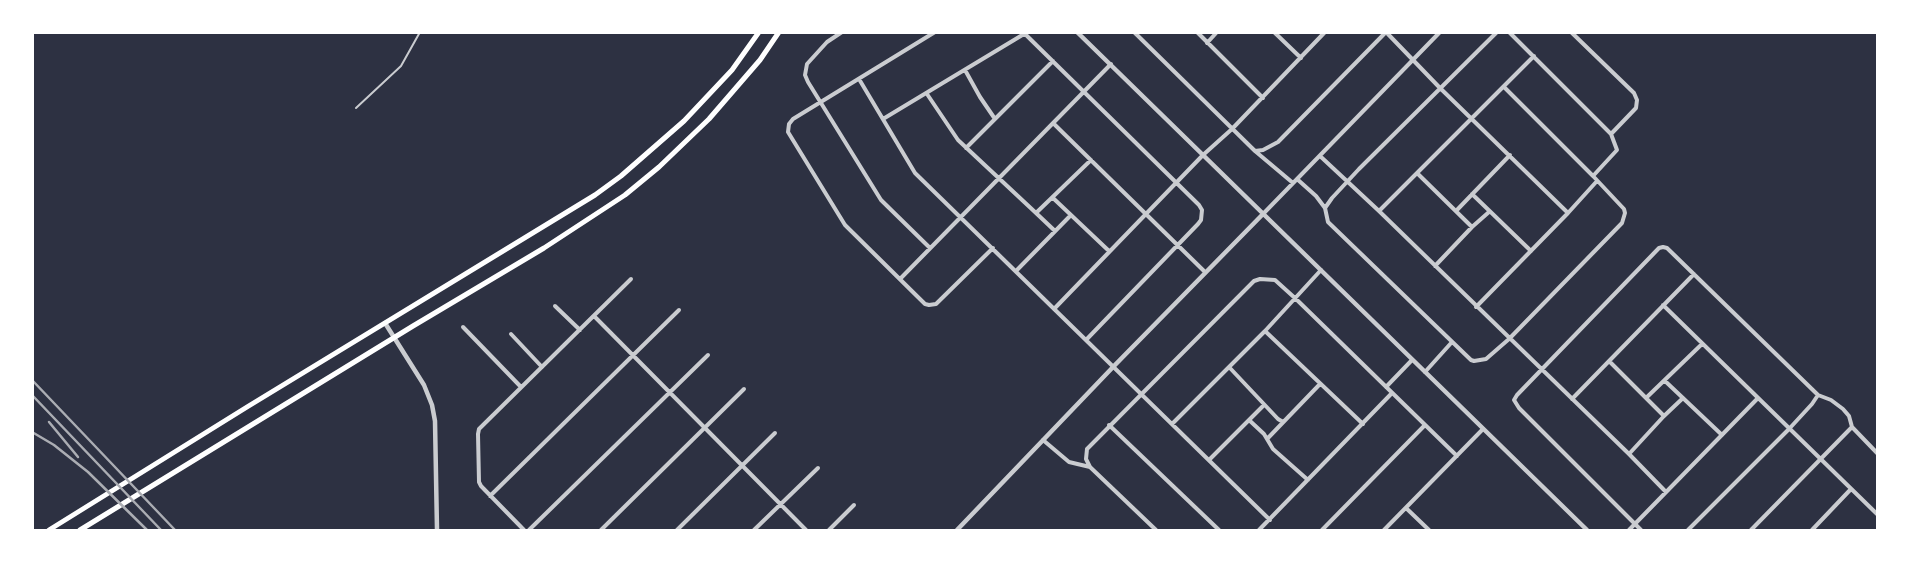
<!DOCTYPE html>
<style>
body{margin:0}
#map{position:relative;width:1910px;height:563px;overflow:hidden;background:#2d3142;font-family:"Nunito Sans",sans-serif}
canvas{display:block}
.frame{position:absolute;inset:0;border:34px solid #fff;pointer-events:none}
</style>
<div id="map">
<canvas width="1910" height="563"></canvas>
<div class="frame"></div>
</div>
<script>
const g = document.querySelector('canvas').getContext('2d');
g.lineJoin = 'round';
const shape = rows => new Path2D(rows.map(r => 'M' + r).join(''));
function stroke(path, color, width, dash) { g.strokeStyle = color; g.lineWidth = width; g.lineCap = dash ? 'butt' : 'round'; g.setLineDash(dash || []); g.stroke(path); }
stroke(shape([
 [356,108,401,66,420,32]
]), '#caccd0', 2);
stroke(shape([
 [842,32,827,42,807,64,805,75,808,82,881,200,930,248],
 [935,32,793,119,789,124,788,132,845,225,925,304,929,305,936,304,993,248],
 [1023,32,1199,205,1202,210,1201,220,1198,224,1086,340],
 [1134,32,1255,151,1263,150,1278,142,1386,32],
 [1197,32,1263,98],
 [1274,32,1301,58],
 [1386,32,1440,88,1568,213],
 [1497,32,1359,169,1332,198,1325,208,1328,222,1471,360,1474,361,1486,359,1509,339,1622,223,1625,213,1624,209,1593,176,1504,87],
 [1509,32,1611,134,1617,150,1593,176],
 [1571,32,1634,93,1637,100,1636,108,1611,134],
 [1207,43,1217,32],
 [965,70,980,97,995,119],
 [859,79,915,173,1270,520],
 [927,94,958,140,1036,213,1091,160],
 [883,119,1024,34],
 [1053,123,1205,272],
 [966,148,1053,61],
 [1255,151,1293,183],
 [1320,156,1379,211,1629,454,1666,492],
 [1417,173,1472,227],
 [1297,179,1316,196,1325,208],
 [1472,194,1531,251],
 [1053,198,1109,251],
 [1379,211,1534,56],
 [1456,211,1510,155],
 [1036,213,1055,231],
 [1263,214,1440,32],
 [1435,266,1472,227,1489,212],
 [1016,271,1071,215],
 [900,279,1111,64],
 [1663,305,1878,515],
 [555,306,580,330],
 [1476,307,1568,213,1597,181],
 [1054,309,1203,155,1232,129,1325,32],
 [594,316,806,530],
 [463,327,521,387],
 [1265,331,1363,424],
 [511,334,542,367],
 [1609,361,1664,416],
 [1229,367,1278,419,1283,422],
 [1425,372,1452,342],
 [1665,381,1722,435],
 [1386,387,1412,360],
 [1818,395,1831,400,1843,409,1849,416,1852,427],
 [1646,398,1702,344],
 [1572,399,1694,274],
 [1249,420,1264,434,1273,449,1308,480],
 [1172,424,1265,331,1321,270],
 [1109,425,1219,530],
 [1268,438,1320,384],
 [1043,440,1069,462,1090,467],
 [1629,454,1664,416,1683,398],
 [1209,460,1264,405],
 [490,496,679,310],
 [1406,508,1429,530],
 [524,530,481,486,479,482,478,434,479,429,631,279],
 [529,530,708,355],
 [601,530,744,389],
 [677,530,775,433],
 [754,530,818,468],
 [829,530,854,505],
 [1156,530,1090,467,1086,459,1087,449,1254,281,1260,279,1275,280,1296,299,1457,456],
 [1259,530,1392,393],
 [1322,530,1425,425],
 [1384,530,1483,429],
 [1629,530,1758,398],
 [1641,530,1519,408,1514,400,1517,395,1659,248,1663,247,1667,248,1818,395,1812,404,1789,429,1688,530],
 [1751,530,1852,427,1878,454],
 [1812,530,1851,489]
]), '#caccd0', 4);
stroke(shape([
 [1077,32,1587,530],
 [385,323,424,385,432,405,435,421,437,530],
 [957,530,1114,366,1263,214]
]), '#caccd0', 4.5);
stroke(shape([
 [49,530,247,407,595,195,621,176,684,121,732,70,759,32],
 [80,530,413,326,544,248,625,195,659,167,709,119,760,60,779,32]
]), '#fff', 5);
stroke(shape([
 [32,380,175,530],
 [32,395,161,530],
 [49,422,78,457],
 [32,432,54,445,88,472,147,530]
]), '#abadb3', 2.5);
</script>
